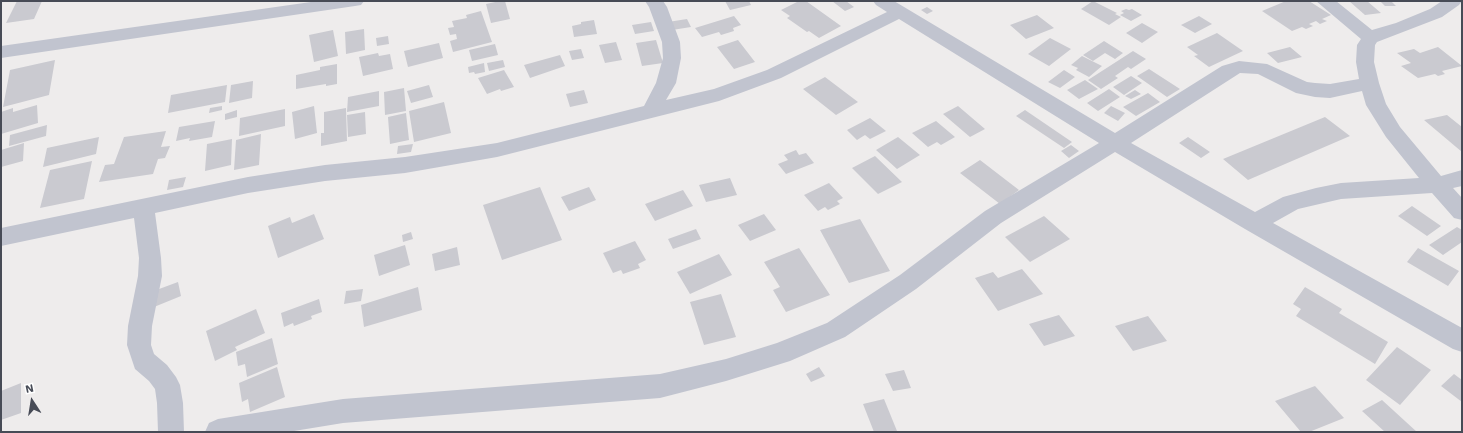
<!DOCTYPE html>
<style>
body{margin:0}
#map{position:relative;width:1463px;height:433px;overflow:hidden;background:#eeecec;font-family:"Work Sans",sans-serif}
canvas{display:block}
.frame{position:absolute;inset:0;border:2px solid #474b56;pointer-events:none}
.north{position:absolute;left:12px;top:381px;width:40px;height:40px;-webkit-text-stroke:3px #fff;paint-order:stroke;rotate:348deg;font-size:11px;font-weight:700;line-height:16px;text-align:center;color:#474b56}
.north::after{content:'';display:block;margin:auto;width:14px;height:18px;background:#474b56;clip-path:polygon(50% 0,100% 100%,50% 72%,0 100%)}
</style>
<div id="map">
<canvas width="1463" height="433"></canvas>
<div class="frame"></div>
<div class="north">N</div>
</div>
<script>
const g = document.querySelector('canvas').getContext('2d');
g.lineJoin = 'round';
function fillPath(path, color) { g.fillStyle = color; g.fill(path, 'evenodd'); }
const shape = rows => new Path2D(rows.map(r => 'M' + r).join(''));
fillPath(shape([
 [17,1,42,1,34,19,6,23],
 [500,1,505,1,510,19,491,23,486,4],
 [725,1,749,1,751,5,730,10],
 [799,1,806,1,841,26,819,38,809,31,807,32,787,18,790,16,781,10],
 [832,1,846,1,854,7,845,11],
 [1093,1,1117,13,1115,14,1121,17,1109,25,1081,9],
 [1286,1,1309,1,1331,15,1322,19,1327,21,1320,24,1316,21,1309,24,1313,26,1306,29,1302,27,1292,31,1262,11],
 [1349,1,1367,1,1381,13,1365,15],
 [1380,1,1391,1,1396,6,1385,6],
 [927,7,933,11,927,14,921,10],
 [1126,9,1129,10,1132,9,1142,15,1131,21,1120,15,1124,13,1121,11],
 [481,11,492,42,453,52,450,41,457,39,456,34,450,35,448,28,454,27,452,21,467,18,466,15],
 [1037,15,1054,28,1026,39,1010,25],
 [734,16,741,25,733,28,734,31,721,35,719,32,702,37,695,28],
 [1199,16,1212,24,1195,33,1181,25],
 [687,19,691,27,672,30,668,22],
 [594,20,597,34,574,37,572,26,581,24,581,22],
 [651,22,654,31,635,34,632,25],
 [1142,23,1158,32,1142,43,1126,33],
 [364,29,365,50,346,54,345,32],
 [333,30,338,56,314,62,309,35],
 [1217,33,1243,51,1209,67,1194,56,1198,55,1187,47],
 [388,36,389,44,377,46,376,38],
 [1050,38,1071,49,1049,66,1028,54],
 [656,40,663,63,642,66,636,43],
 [738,40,755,62,734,69,717,47],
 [1104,41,1123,53,1115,59,1105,53,1093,61,1083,55],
 [616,42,622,60,605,63,599,45],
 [439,43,443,58,408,67,404,51],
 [495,44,498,55,472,61,469,50],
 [1290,47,1302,57,1278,63,1267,53],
 [1438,47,1462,66,1442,71,1445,74,1438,76,1435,74,1418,78,1401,66,1411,63,1397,53,1414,49,1420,53],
 [581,49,584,58,572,60,569,51],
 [1133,51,1146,59,1131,69,1128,67,1115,76,1118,78,1101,89,1088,80],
 [378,53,379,56,390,54,393,69,363,76,359,57],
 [560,55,565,66,530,78,524,65],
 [1082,56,1102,66,1089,77,1076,70,1078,68,1071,65],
 [55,60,49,95,3,107,10,70],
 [503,60,505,67,489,71,487,63],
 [484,63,485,72,475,74,474,72,469,73,468,67],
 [337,64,337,84,326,86,326,84,296,89,296,75,320,70,320,67],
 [1149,69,1180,89,1167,97,1137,76],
 [504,70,514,87,501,91,500,89,487,94,478,78],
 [1064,70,1075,77,1060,88,1048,82],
 [1131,76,1142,83,1124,95,1113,87],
 [825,77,858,102,836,115,803,89],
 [1085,80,1098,89,1079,99,1067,90],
 [253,81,252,98,229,103,231,85],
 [227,85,225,102,168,113,171,95],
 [429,85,433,97,411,103,407,91],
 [404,88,406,111,385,115,384,92],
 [1109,89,1120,97,1098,111,1087,103],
 [584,90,588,103,570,107,566,94],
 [1135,90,1141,94,1131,99,1125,96],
 [379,91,379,106,347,112,348,97],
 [1148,93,1160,102,1136,116,1123,107],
 [444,102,451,133,414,142,409,111],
 [37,105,38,123,1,134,1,112,13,108,13,112],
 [222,106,222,110,209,113,210,108],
 [314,106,317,133,295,139,292,112],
 [958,106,985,129,970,137,943,114],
 [1111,106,1125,113,1118,121,1104,113],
 [346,108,347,141,321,146,321,133,324,133,324,112],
 [285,109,285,126,239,136,240,118],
 [237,110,237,117,225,120,225,114],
 [1025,110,1072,142,1064,148,1016,116],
 [365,112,366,134,348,137,347,115],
 [406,113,409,140,390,144,388,117],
 [1447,115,1462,127,1462,152,1424,120],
 [1325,117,1350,136,1248,180,1223,159],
 [870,118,886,131,870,139,865,135,857,140,847,130],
 [215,121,212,137,189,141,190,138,176,141,179,127],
 [936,121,955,137,941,145,937,142,928,147,912,133],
 [47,125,46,136,9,146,10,135],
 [166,131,161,147,170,146,165,158,158,159,153,174,99,182,105,165,114,164,124,137],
 [261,134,259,165,234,170,236,140],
 [99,137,96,154,43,167,47,148],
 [898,137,920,155,897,169,876,150],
 [1188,137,1210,152,1201,158,1179,143],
 [232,139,231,165,205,171,207,144],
 [24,143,23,161,1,167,1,150],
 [413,144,411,152,397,154,398,146],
 [1071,145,1079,151,1069,158,1061,151],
 [796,150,799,155,806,153,814,163,786,174,778,164,788,160,784,155],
 [875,156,902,182,878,194,852,168],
 [980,160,1019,190,1000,204,960,173],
 [92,161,84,199,40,208,50,170],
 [186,177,183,187,167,190,169,180],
 [730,178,737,195,706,202,699,185],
 [829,183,843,198,837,201,840,204,828,210,825,207,818,211,804,195],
 [540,187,562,240,502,260,483,205],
 [589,187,596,200,569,211,561,197],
 [683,190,693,206,655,221,645,204],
 [1412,206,1441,226,1427,236,1398,216],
 [314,214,324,239,278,258,268,226,290,217,292,223],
 [764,214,776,230,750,241,738,225],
 [1044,216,1070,239,1030,262,1005,237],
 [860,219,890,271,849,283,820,230],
 [1457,227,1462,230,1462,242,1443,255,1429,245],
 [696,229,701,239,673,249,668,239],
 [411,232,413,239,403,242,402,235],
 [635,241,646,260,638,264,640,268,623,274,621,270,613,273,603,253],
 [405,245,410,265,379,276,374,255],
 [457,247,460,265,435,271,432,254],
 [799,248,830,295,786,312,773,290,780,287,764,262],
 [1418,248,1459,271,1448,286,1407,262],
 [719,254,732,275,690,294,677,272],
 [1022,269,1043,294,998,311,975,278,993,272,998,278],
 [178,282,181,296,154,307,151,292],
 [418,287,422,310,364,327,361,305],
 [1305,287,1342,309,1339,313,1388,342,1375,364,1296,316,1301,309,1293,304],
 [363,289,361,301,344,304,346,291],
 [721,294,736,337,704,345,690,302],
 [319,299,322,312,311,316,312,319,294,326,293,323,284,327,281,313],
 [256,309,265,333,235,347,237,350,215,361,206,331],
 [1059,315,1075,336,1044,346,1029,324],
 [1148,316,1167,341,1133,351,1115,326],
 [272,338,278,364,247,377,245,364,238,366,236,352],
 [1397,347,1431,370,1400,405,1366,380],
 [277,367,285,397,250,412,248,399,242,402,239,383],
 [819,367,825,376,811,382,806,374],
 [904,370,911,388,893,391,885,374],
 [1454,374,1462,380,1462,402,1441,386],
 [21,383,21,413,1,420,1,391],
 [1315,386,1344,418,1309,432,1301,432,1275,401],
 [884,399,897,431,874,432,863,404],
 [1382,400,1417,432,1385,432,1362,411]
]), '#cacad0');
fillPath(shape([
 [318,1,364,1,361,5,355,6,1,58,1,46,318,1],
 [645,1,663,1,667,7,680,42,681,58,676,83,666,100,714,89,767,70,887,12,876,5,873,1,894,1,1115,133,1222,66,1239,61,1267,64,1307,82,1315,83,1330,84,1359,79,1356,62,1357,45,1361,39,1316,1,1336,1,1372,30,1396,23,1430,9,1442,1,1462,1,1459,5,1442,17,1377,42,1375,45,1374,62,1379,83,1386,104,1400,127,1441,176,1462,170,1462,186,1453,188,1462,198,1462,220,1454,218,1432,193,1341,199,1298,209,1273,223,1462,328,1462,352,1453,349,1245,229,1115,152,1001,223,916,289,845,337,790,361,726,381,660,398,343,423,288,432,205,432,209,423,218,419,343,399,660,374,726,359,777,343,827,323,900,275,985,211,1099,143,899,19,781,78,719,101,497,157,405,173,325,181,248,193,155,213,161,258,162,276,152,326,151,345,154,354,167,365,176,377,180,385,183,403,184,432,158,432,157,403,155,389,149,381,135,369,127,345,128,326,138,276,139,258,134,218,1,246,1,228,248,177,325,165,405,157,497,143,644,106,656,83,663,58,662,42,649,7,645,1],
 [1240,73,1258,74,1296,93,1315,97,1330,98,1362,91,1366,105,1386,137,1419,178,1341,183,1316,188,1283,197,1255,212,1131,143,1240,73]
]), '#c1c4cf');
</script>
